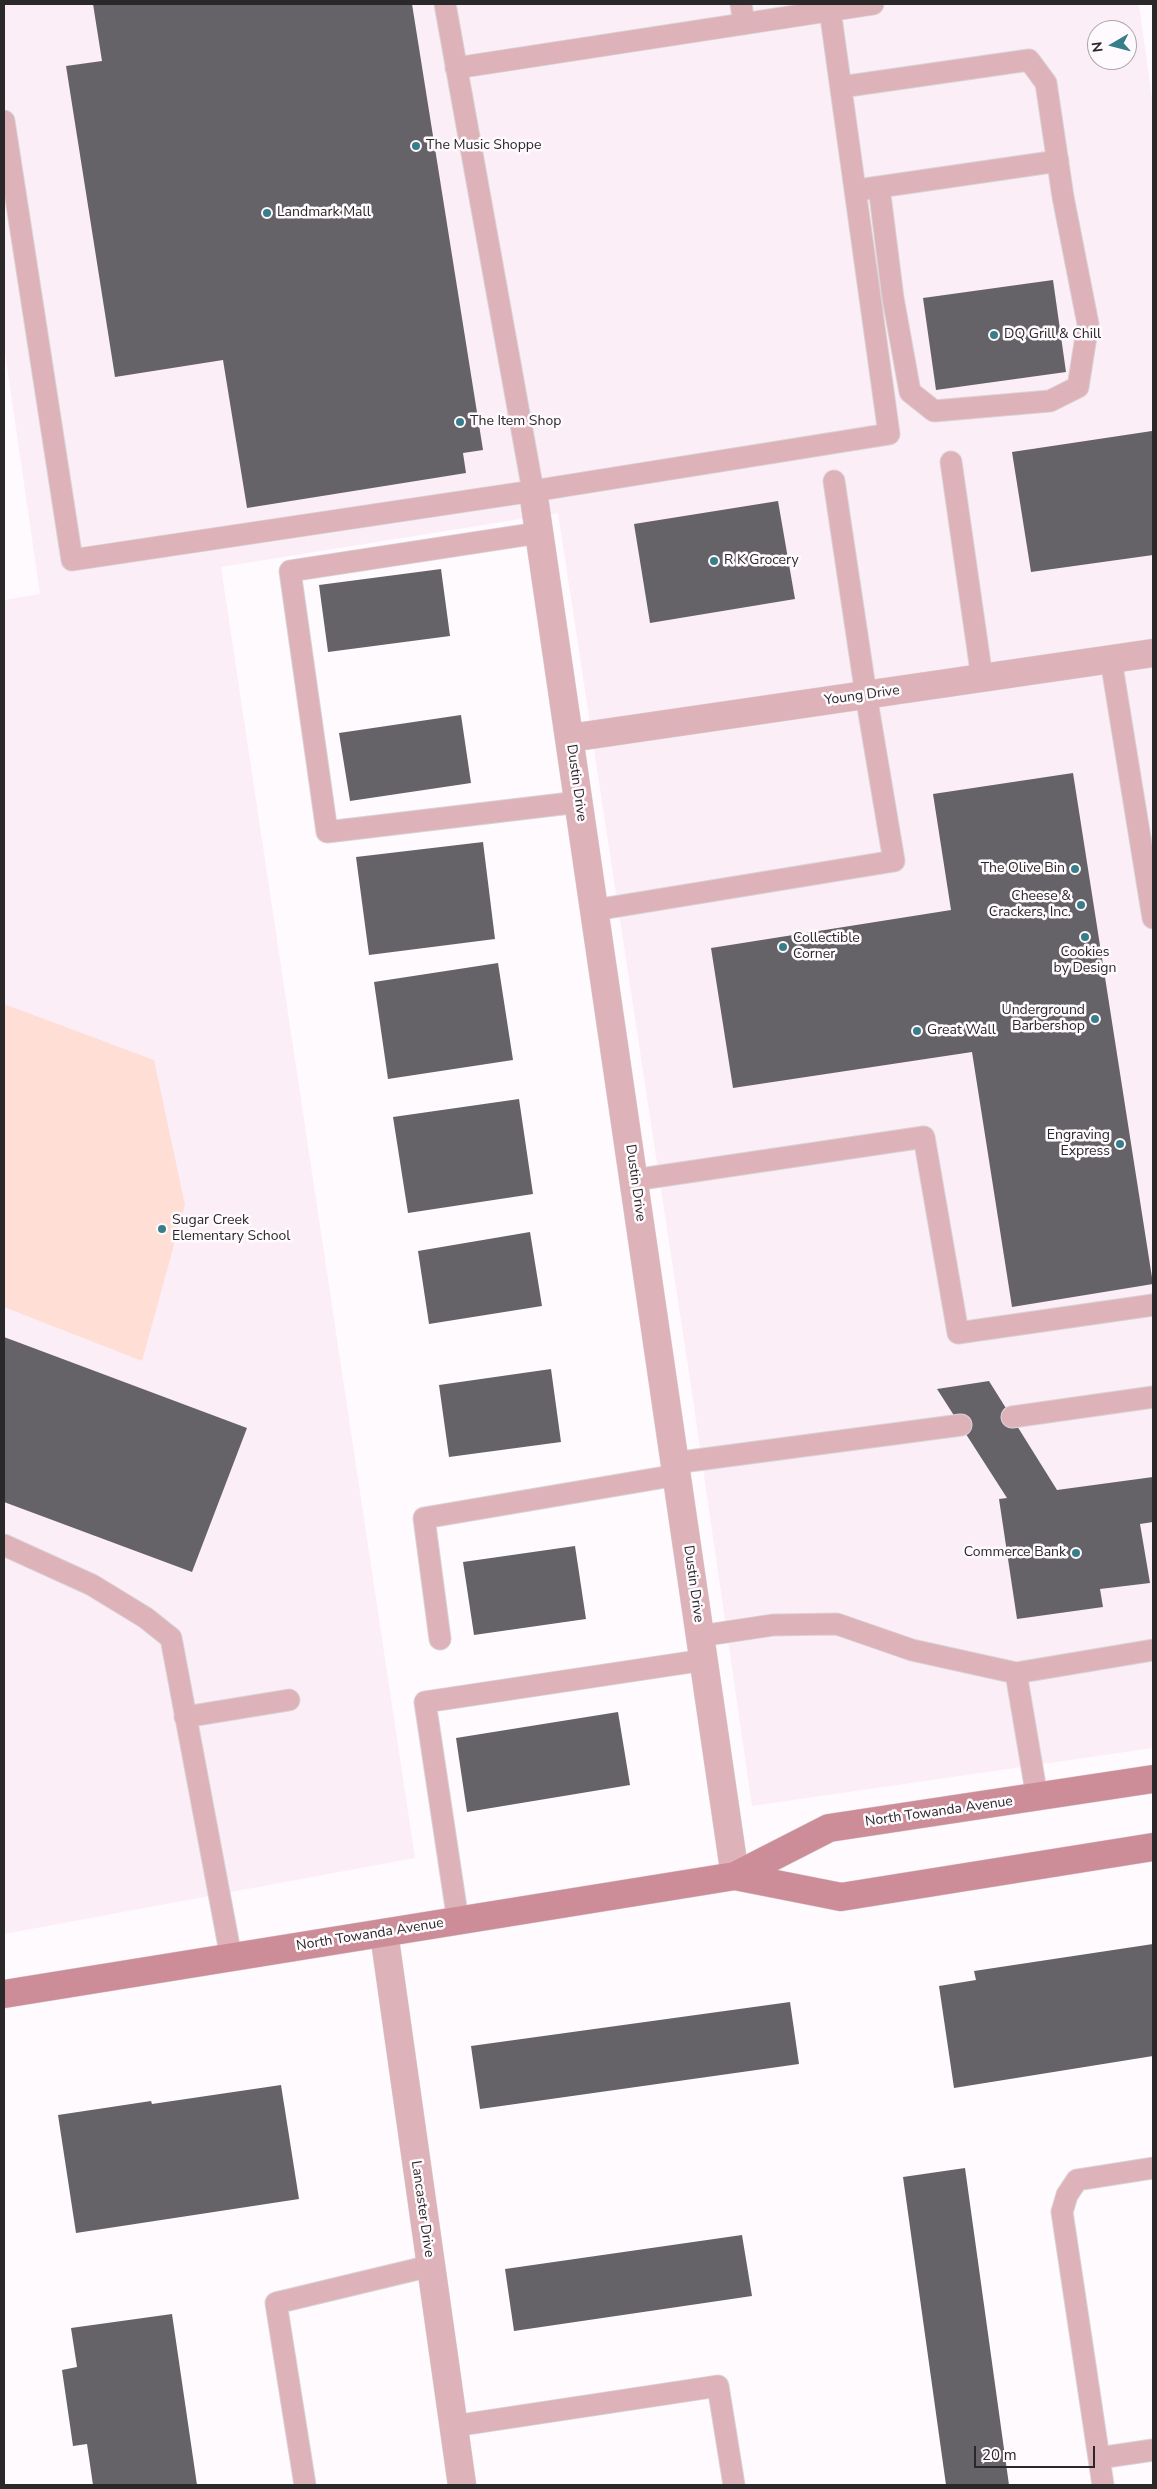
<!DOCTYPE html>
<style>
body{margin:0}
#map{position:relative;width:1157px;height:2489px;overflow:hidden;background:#fffafd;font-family:"Nunito Sans",sans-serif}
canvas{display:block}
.frame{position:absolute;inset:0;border:5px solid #2b282a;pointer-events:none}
.north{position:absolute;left:1087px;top:20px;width:50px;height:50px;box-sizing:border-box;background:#fffafd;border:1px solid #aaa6a9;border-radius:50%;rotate:262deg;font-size:14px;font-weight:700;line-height:20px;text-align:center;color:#2b282a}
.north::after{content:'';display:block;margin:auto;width:18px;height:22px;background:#387e8a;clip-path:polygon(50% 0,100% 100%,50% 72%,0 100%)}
.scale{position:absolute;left:974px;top:2446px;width:121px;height:22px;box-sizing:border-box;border:2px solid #2b282a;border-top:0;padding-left:6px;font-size:15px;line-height:18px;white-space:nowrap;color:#2b282a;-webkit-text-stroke:4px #fffafd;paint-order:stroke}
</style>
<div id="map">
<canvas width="1157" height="2489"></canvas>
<div class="frame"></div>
<div class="north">N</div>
<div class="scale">20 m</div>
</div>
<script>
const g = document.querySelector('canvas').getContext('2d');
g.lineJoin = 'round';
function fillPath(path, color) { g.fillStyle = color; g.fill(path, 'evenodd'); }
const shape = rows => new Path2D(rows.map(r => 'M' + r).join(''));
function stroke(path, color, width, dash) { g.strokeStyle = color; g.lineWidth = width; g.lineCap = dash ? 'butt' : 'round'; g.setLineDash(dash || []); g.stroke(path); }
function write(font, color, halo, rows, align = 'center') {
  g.font = font + ' "Nunito Sans",sans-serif'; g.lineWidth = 5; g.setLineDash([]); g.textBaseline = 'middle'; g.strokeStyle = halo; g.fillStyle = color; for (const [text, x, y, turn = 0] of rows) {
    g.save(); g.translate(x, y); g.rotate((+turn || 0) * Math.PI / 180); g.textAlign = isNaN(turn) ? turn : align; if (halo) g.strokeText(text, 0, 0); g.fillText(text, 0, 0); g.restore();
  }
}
fillPath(shape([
 [4,4,1139,4,1153,106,1153,1748,752,1806,692,1393,558,513,221,567,415,1858,4,1934,4,600,40,594,4,346],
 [1097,30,1127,30,1127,60,1097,60]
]), '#fceef6');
fillPath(shape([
 [4,1004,154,1060,185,1205,142,1361,4,1307]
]), '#ffded5');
fillPath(shape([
 [93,4,412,4,483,450,463,453,466,473,247,508,223,360,115,377,66,66,102,61],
 [1053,280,1066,372,936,390,923,298],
 [1152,431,1153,555,1031,572,1012,452],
 [778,501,795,599,650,623,634,524],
 [441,569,450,636,328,652,319,585],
 [461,715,471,783,350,801,339,733],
 [1073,773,1153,1284,1012,1307,972,1052,733,1088,711,948,951,910,933,794],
 [483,842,495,939,369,955,356,857],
 [498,963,513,1060,388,1079,374,982],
 [519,1099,533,1194,408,1213,393,1117],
 [530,1232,542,1306,429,1324,418,1251],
 [4,1337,247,1428,192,1572,4,1502],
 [551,1369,561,1442,449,1457,439,1385],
 [989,1381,1057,1490,1153,1477,1153,1522,1140,1524,1150,1583,1100,1589,1103,1607,1017,1619,999,1499,1007,1498,937,1389],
 [575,1546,586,1619,474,1635,463,1562],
 [618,1712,630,1785,467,1812,456,1738],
 [1153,1944,1153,2056,954,2088,939,1986,976,1980,974,1971],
 [790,2002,799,2064,480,2109,471,2046],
 [281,2085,299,2199,76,2233,58,2115,151,2101,152,2104],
 [965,2168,1009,2485,946,2485,903,2177],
 [742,2235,752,2296,514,2331,505,2269],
 [172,2314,197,2485,93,2485,87,2444,73,2446,62,2370,77,2367,71,2328]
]), '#666368');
const service = shape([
 [445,4,533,491],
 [741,4,744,24],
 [456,68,873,4],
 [841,87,1029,60,1046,83,1063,197,1088,324,1078,387,1050,401,934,411,910,392,893,298,879,187],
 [4,121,72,560,533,491,889,434,830,10],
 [865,189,1058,161],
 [951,462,982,678],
 [538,533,290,571,327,832,579,802],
 [1111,660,1153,918],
 [595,910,894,861,866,695,834,481],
 [634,1180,924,1137,958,1333,1153,1305],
 [1012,1417,1153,1397],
 [674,1463,961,1425],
 [4,1545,92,1585,146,1618,171,1638,231,1957],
 [700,1636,773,1625,837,1624,912,1650,1016,1673],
 [440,1639,424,1518,677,1475],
 [185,1717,289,1700],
 [1037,1797,1016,1673,1153,1650],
 [458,1921,425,1702,704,1660],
 [454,2426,718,2386,734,2485],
 [1099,2458,1153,2450],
 [305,2485,276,2303,430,2266],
 [1103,2485,1062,2212,1067,2195,1077,2180,1153,2168]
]);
const minor = shape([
 [533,491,735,1876],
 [570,738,1153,653],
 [384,1933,462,2485]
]);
const secondary = shape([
 [735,1876,841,1897,1153,1847],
 [4,1994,735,1876,829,1828,1153,1779]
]);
stroke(service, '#d9d4d7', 23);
stroke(minor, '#d9d4d7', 29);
stroke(secondary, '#d9d4d7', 29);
stroke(service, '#deb2b9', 21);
stroke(minor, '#deb2b9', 28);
stroke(secondary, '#cd8d98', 28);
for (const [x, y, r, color] of [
 [416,146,5,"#387e8a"],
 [267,213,5,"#387e8a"],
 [994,335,5,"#387e8a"],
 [460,422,5,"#387e8a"],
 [714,561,5,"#387e8a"],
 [1075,869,5,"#387e8a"],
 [1081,905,5,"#387e8a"],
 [1085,937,5,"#387e8a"],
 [783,947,5,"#387e8a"],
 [1095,1019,5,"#387e8a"],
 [917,1031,5,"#387e8a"],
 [1120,1144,5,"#387e8a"],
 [162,1229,5,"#387e8a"],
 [1076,1553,5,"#387e8a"]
]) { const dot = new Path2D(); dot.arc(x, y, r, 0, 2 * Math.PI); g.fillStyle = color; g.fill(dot); stroke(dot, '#fffafd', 2); }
write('14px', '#2b282a', '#fffafd', [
 ["The Music Shoppe",426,146],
 ["Landmark Mall",277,213],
 ["DQ Grill & Chill",1004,335],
 ["The Item Shop",470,422],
 ["R K Grocery",724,561],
 ["The Olive Bin",1065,869,"right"],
 ["Cheese &",1071,897,"right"],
 ["Crackers, Inc.",1071,913,"right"],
 ["Collectible",793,939],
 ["Corner",793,955],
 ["Cookies",1085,953,"center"],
 ["by Design",1085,969,"center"],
 ["Underground",1085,1011,"right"],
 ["Barbershop",1085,1027,"right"],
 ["Great Wall",927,1031],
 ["Engraving",1110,1136,"right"],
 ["Express",1110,1152,"right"],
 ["Sugar Creek",172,1221],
 ["Elementary School",172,1237],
 ["Commerce Bank",1066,1553,"right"]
], 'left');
write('14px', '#2b282a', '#fffafd', [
 ["Young Drive",862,696,-8],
 ["Dustin Drive",576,783,82],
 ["Dustin Drive",635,1183,82],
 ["Dustin Drive",693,1584,82],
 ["North Towanda Avenue",939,1812,-8],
 ["North Towanda Avenue",370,1935,-9],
 ["Lancaster Drive",422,2209,82]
]);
</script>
